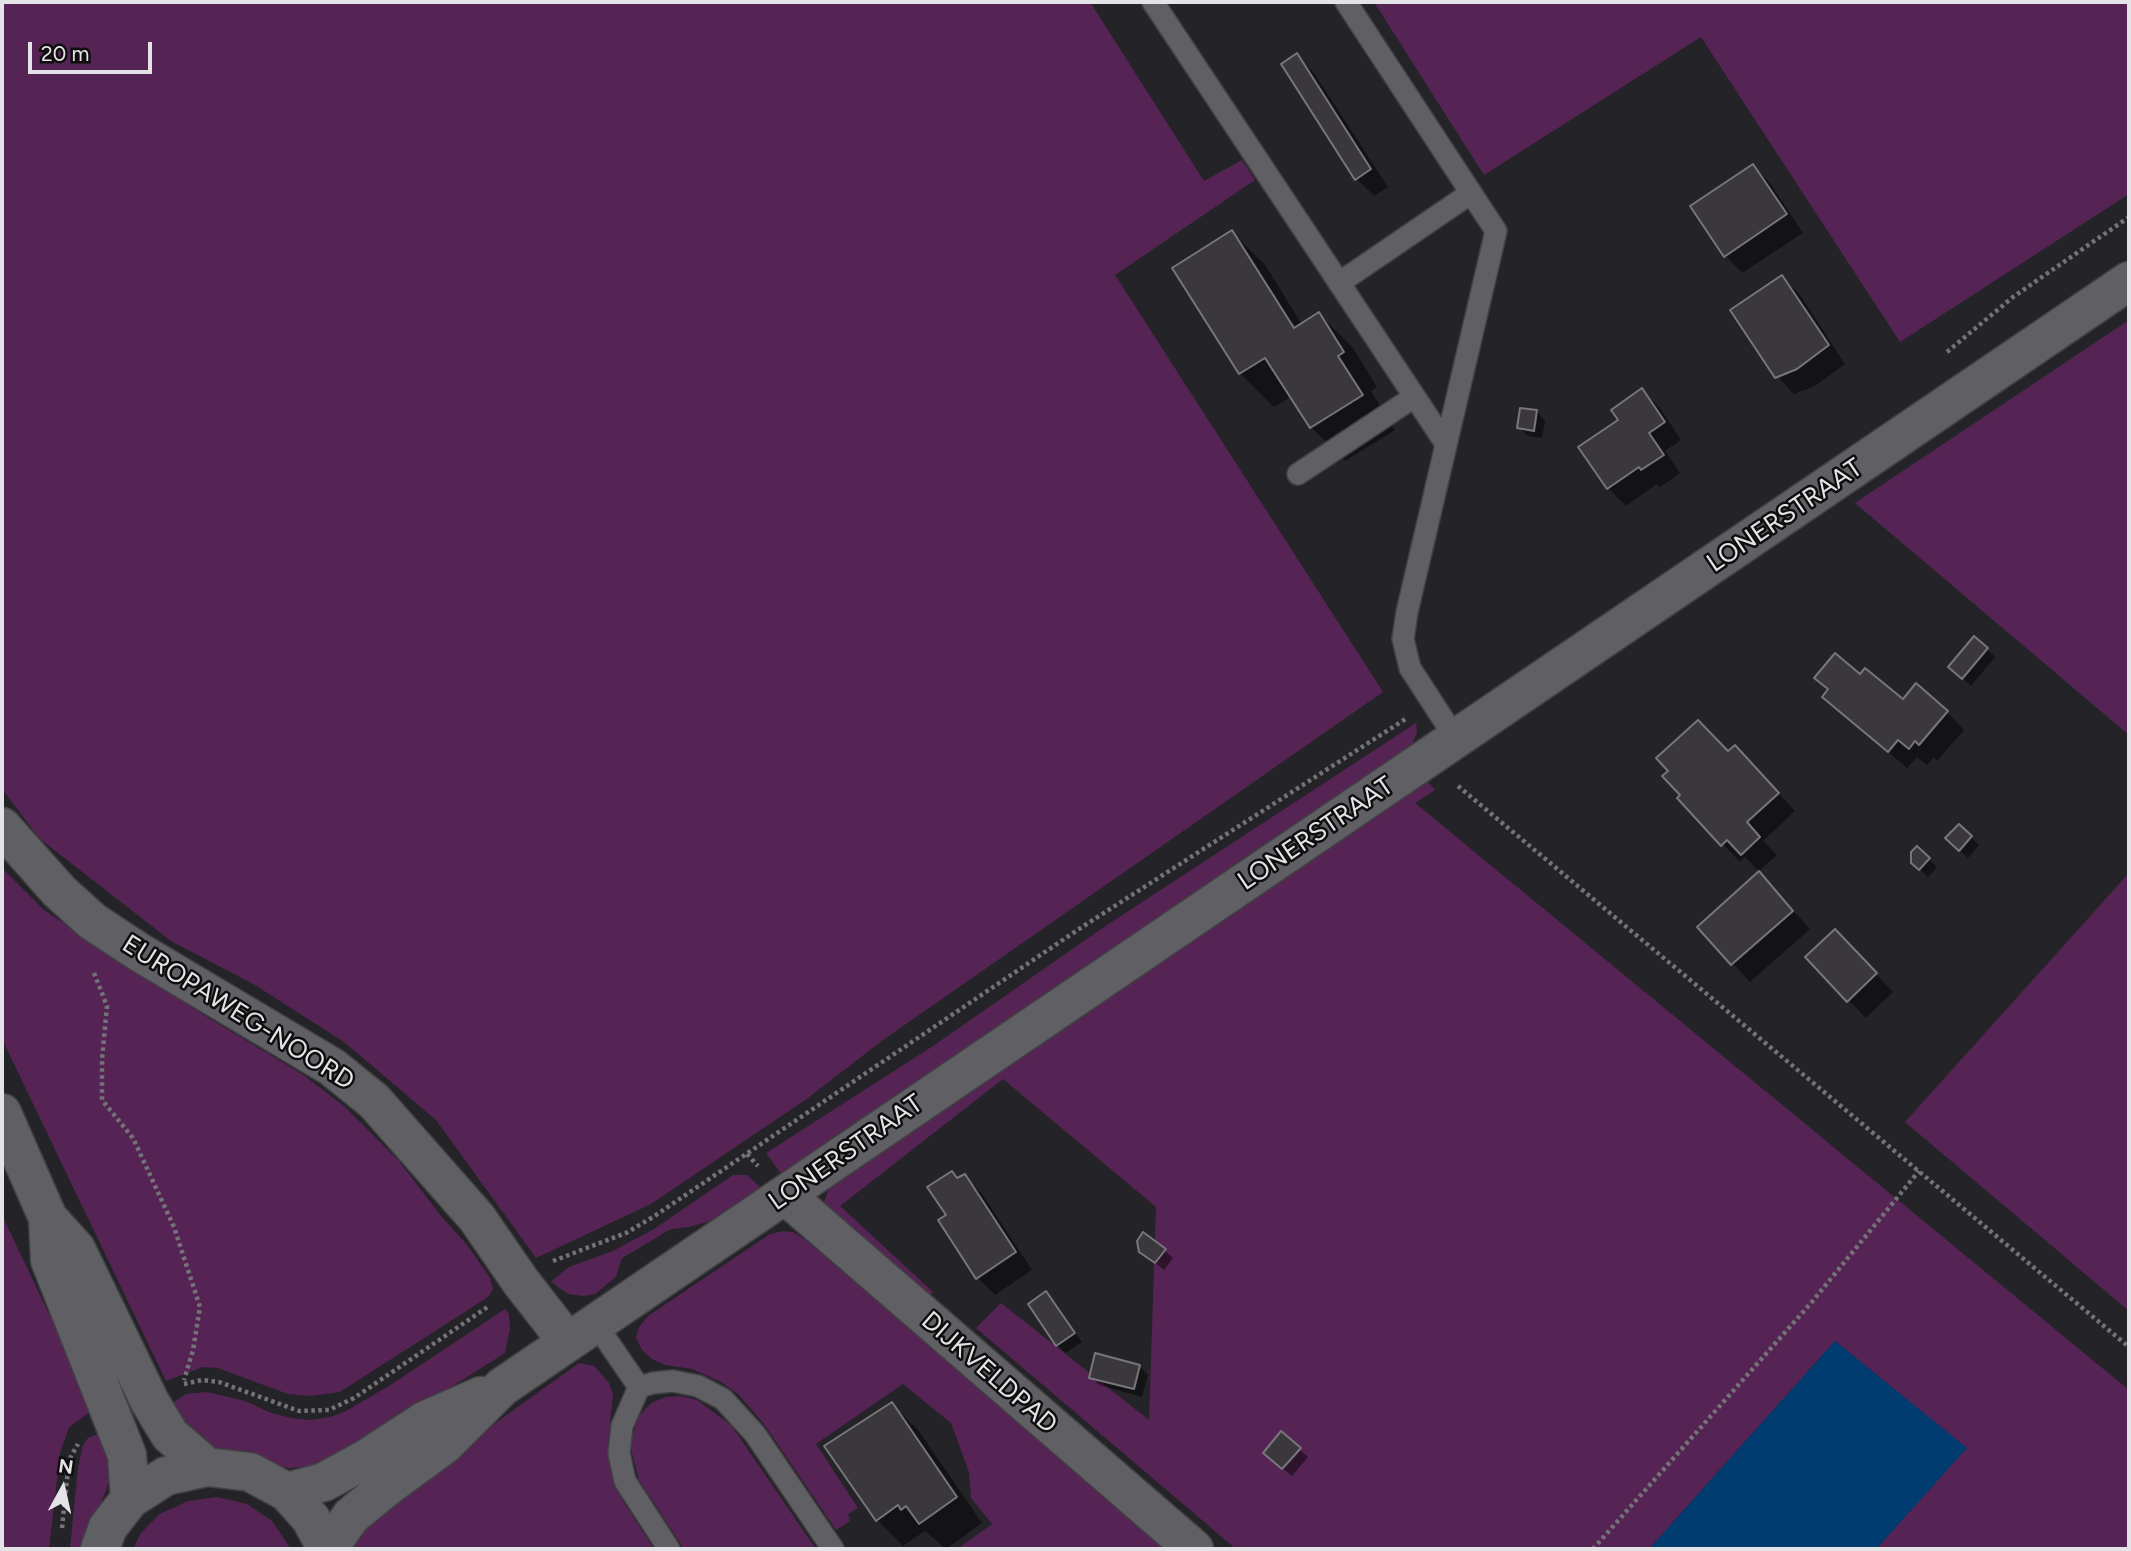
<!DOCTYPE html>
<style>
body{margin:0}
#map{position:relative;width:2131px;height:1551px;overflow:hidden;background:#242428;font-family:Figtree,sans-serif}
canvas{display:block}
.frame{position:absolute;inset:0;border:4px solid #e4e4e7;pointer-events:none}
.north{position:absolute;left:28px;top:1453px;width:70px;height:70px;-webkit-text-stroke:5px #0e0e0f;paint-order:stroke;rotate:8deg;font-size:19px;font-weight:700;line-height:28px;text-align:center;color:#e4e4e7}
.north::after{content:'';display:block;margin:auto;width:24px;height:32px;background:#e4e4e7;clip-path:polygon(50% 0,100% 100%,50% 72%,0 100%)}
.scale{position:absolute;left:28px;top:42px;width:124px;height:32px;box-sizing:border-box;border:4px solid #e4e4e7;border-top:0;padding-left:9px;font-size:21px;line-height:24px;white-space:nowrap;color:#e4e4e7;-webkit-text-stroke:5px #0e0e0f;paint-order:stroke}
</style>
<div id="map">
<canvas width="2131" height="1551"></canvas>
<div class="frame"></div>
<div class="north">N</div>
<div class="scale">20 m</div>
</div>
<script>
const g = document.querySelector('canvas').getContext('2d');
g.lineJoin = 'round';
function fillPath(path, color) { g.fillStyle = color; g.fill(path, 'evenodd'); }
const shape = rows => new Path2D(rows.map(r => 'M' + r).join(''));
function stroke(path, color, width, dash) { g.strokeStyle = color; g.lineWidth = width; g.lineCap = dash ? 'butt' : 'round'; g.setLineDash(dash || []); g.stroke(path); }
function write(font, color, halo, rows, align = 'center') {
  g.font = font + ' Figtree,sans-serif'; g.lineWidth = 5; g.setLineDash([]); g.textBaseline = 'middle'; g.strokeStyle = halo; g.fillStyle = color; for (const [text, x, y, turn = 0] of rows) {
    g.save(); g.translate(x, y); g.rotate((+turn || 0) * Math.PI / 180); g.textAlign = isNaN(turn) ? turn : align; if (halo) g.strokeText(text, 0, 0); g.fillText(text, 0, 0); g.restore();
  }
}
fillPath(shape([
 [2,2,1090,2,1204,181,1242,160,1255,180,1115,275,1383,692,883,1040,808,1098,651,1204,536,1258,436,1120,344,1042,255,985,171,941,40,839,2,789],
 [1374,2,2129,2,2129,194,1900,342,1701,37,1484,175],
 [2129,320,2129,735,1855,503],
 [1416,723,1417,732,1411,747,782,1175,766,1153,933,1046,1104,927],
 [1423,776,1435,790,1415,803,2129,1390,2129,1549,1876,1549,1966,1448,1835,1341,1649,1549,1236,1549,976,1328,1001,1303,1149,1420,1156,1207,1003,1079,840,1206,933,1292,920,1306,822,1207,831,1184],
 [2,868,44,910,207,1017,302,1074,344,1106,398,1160,441,1216,468,1246,490,1278,493,1289,488,1297,340,1392,311,1396,288,1394,218,1368,203,1367,166,1381,2,1039],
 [2129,873,2129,1311,1905,1122],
 [733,1175,747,1175,760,1187,710,1221,689,1227,671,1229,622,1258,616,1277,595,1294,583,1296,568,1294,551,1282,569,1267,613,1251,654,1229],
 [2,1215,94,1409,69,1427,60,1453,49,1549,2,1549],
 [783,1231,793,1232,807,1241,1166,1549,957,1549,992,1524,971,1498,969,1472,951,1423,903,1384,816,1444,858,1508,848,1514,850,1521,836,1530,764,1424,738,1394,721,1382,692,1369,665,1365,652,1359,642,1350,636,1338,639,1327,648,1316,770,1234],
 [505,1309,509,1314,510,1328,505,1353,326,1466,288,1468,222,1453,195,1439,169,1405,186,1394,207,1392,245,1401,271,1413,291,1418,310,1420,330,1417,346,1411,392,1384],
 [579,1363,594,1366,609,1383,613,1394,608,1443,612,1476,623,1501,654,1549,353,1549,361,1532,394,1496],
 [681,1396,697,1400,731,1425,816,1549,684,1549,639,1480,630,1445,638,1417,651,1403,666,1397],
 [105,1431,116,1463,84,1549,70,1549,78,1468,83,1445,88,1438],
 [217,1497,247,1504,272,1521,291,1549,133,1549,141,1533,160,1514,188,1501]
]), '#552454');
fillPath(shape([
 [1835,1341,1967,1448,1876,1549,1649,1549]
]), '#003c6f');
fillPath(shape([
 [1297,56,1314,73,1388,187,1374,196,1356,178],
 [1753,166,1770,183,1803,233,1742,273,1725,255],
 [1232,232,1266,266,1302,325,1319,314,1353,348,1377,387,1371,391,1395,430,1345,461,1311,427,1292,396,1274,407,1240,373],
 [1782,277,1800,295,1845,364,1815,386,1794,394,1777,376],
 [1642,390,1660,408,1681,440,1665,451,1680,473,1660,487,1657,484,1626,506,1608,488,1620,421],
 [1537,412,1545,421,1542,438,1528,436,1519,427],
 [1987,649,1995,657,1971,686,1959,675],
 [1861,676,1903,702,1947,712,1964,730,1937,761,1934,757,1927,765,1917,757,1907,768,1825,697,1829,691,1816,677],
 [1728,753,1752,764,1795,811,1763,841,1777,855,1759,871,1745,857,1740,862,1680,798],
 [1959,826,1979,845,1968,858,1956,847],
 [1917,849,1937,867,1928,877,1913,862],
 [1776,891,1810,929,1750,982,1699,927],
 [1852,949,1893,992,1866,1018,1807,957],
 [965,1176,982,1194,1032,1270,995,1295,978,1278,958,1180],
 [1164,1250,1173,1258,1164,1270,1141,1251],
 [1046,1294,1055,1302,1082,1342,1066,1353,1057,1345],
 [1140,1367,1148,1375,1142,1397,1099,1385,1091,1377],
 [892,1404,918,1430,982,1523,946,1549,925,1531,903,1546,877,1520],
 [1299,1449,1308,1457,1292,1476,1274,1461]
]), '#0007');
const building = shape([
 [1297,53,1371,169,1355,180,1281,64,1297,53],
 [1753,164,1787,214,1724,257,1690,206,1753,164],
 [1232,230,1294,328,1319,312,1344,352,1338,356,1363,395,1310,428,1265,358,1239,374,1172,268,1232,230],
 [1782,275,1829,345,1797,369,1775,378,1730,310,1782,275],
 [1642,388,1665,422,1649,433,1664,455,1641,470,1639,467,1607,489,1578,447,1618,420,1611,410,1642,388],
 [1520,408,1537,410,1534,431,1517,428,1520,408],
 [1974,636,1988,648,1962,679,1948,667,1974,636],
 [1835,653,1860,674,1865,668,1903,699,1916,683,1948,711,1919,745,1915,741,1909,749,1898,740,1888,752,1822,697,1828,689,1814,678,1835,653],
 [1698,720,1728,751,1735,745,1779,793,1747,822,1760,837,1741,855,1727,840,1721,846,1677,798,1680,795,1662,776,1668,771,1656,758,1698,720],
 [1959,824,1972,836,1959,851,1945,838,1959,824],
 [1917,846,1930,858,1919,870,1911,863,1911,852,1917,846],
 [1759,871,1793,911,1731,965,1697,927,1759,871],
 [1835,929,1877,973,1847,1002,1805,957,1835,929],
 [952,1171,957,1178,965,1174,1016,1252,976,1279,938,1220,946,1215,927,1187,952,1171],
 [1143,1232,1166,1249,1155,1263,1139,1252,1137,1241,1143,1232],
 [1046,1291,1075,1333,1056,1346,1028,1304,1046,1291],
 [1095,1353,1140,1365,1134,1389,1089,1378,1095,1353],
 [892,1402,957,1497,919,1524,906,1506,901,1510,898,1505,876,1521,824,1446,892,1402],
 [1281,1431,1301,1448,1282,1469,1263,1453,1281,1431]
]);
fillPath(building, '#3a383c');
stroke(building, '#78767b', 2);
const lane = shape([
 [1153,2,1446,444],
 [1346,2,1496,231,1407,612,1403,639,1410,668,1456,739],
 [1339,283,1471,193],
 [1298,474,1414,397],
 [595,1323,639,1387],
 [669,1549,625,1481,619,1453,622,1426,639,1387,653,1383,673,1381,698,1386,723,1399,755,1434,833,1549]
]);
const street = shape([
 [2,827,59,891,92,921,139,952,332,1067,374,1101,477,1218,521,1282,567,1341],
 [785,1195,1194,1549]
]);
const secondary = shape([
 [2,1113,48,1218,76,1249,150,1402,170,1435,207,1467],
 [48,1218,50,1260,127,1455,130,1499],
 [287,1492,324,1482,366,1459,426,1420,481,1396],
 [100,1549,108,1527,130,1499,166,1476,207,1467,250,1472,287,1492,311,1519,327,1549],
 [328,1549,351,1516,388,1486,444,1445,502,1387,2129,281]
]);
stroke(lane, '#414144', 24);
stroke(street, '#414144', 41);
stroke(secondary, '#414144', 41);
stroke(shape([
 [1947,352,2013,297,2129,217],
 [1458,786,2129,1347],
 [94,973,107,1006,102,1059,102,1100,133,1138,174,1227,200,1307,193,1350,184,1380],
 [747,1154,758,1166],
 [553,1261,626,1233,653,1217,1079,929,1407,718],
 [184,1384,202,1380,219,1382,299,1411,329,1410,354,1398,489,1306],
 [62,1528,69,1460,78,1444],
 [1593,1549,1811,1303,1919,1171]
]), '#747478', 4.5, [3.5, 3.5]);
stroke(lane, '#605f64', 21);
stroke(street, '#605f64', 38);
stroke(secondary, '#605f64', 38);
write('26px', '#e4e4e7', '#0e0e0f', [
 ["LONERSTRAAT",1785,516,-34],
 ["LONERSTRAAT",1316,834,-34],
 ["EUROPAWEG-NOORD",238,1013,32],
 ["LONERSTRAAT",846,1153,-35],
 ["DIJKVELDPAD",989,1373,41]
]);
</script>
